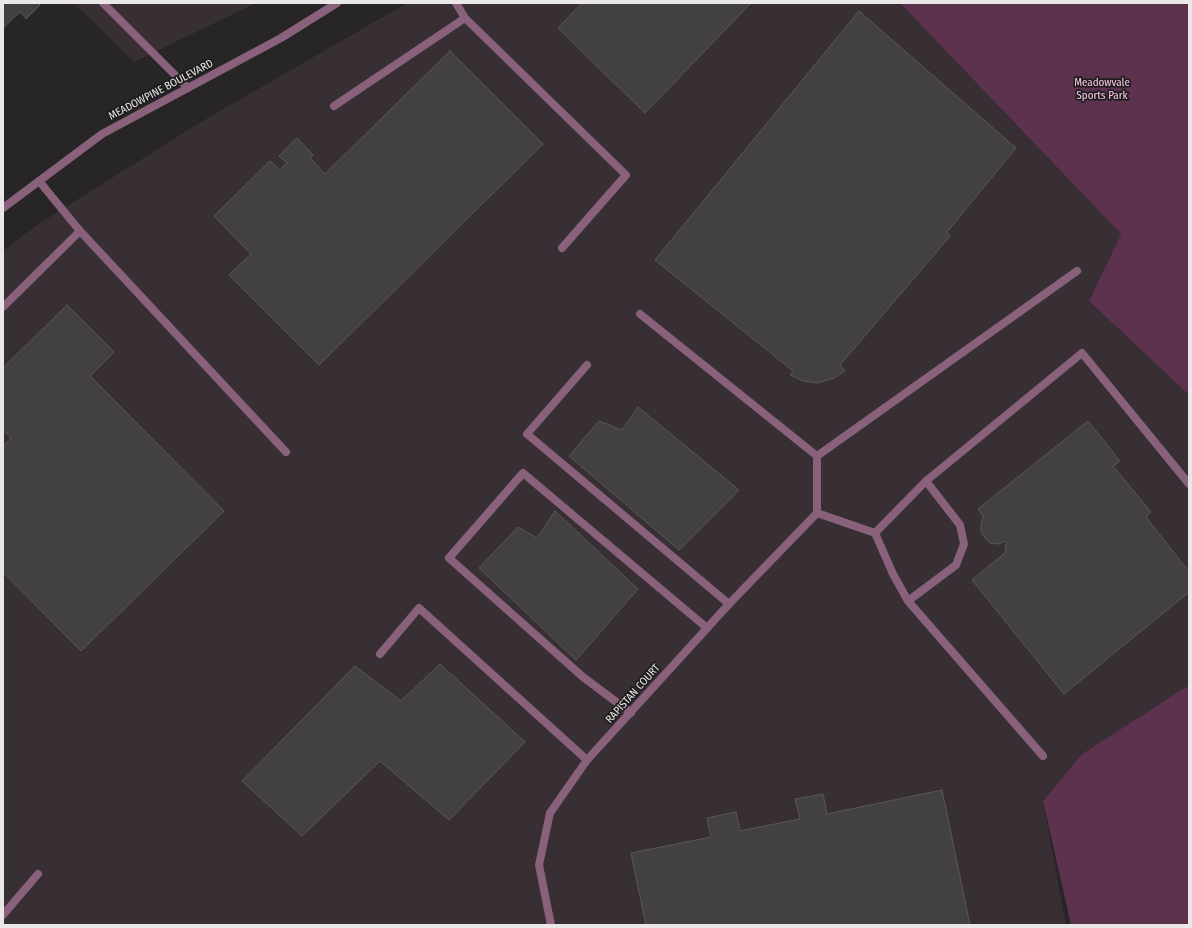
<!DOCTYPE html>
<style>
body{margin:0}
#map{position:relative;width:1192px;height:928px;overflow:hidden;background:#282527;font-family:"Fira Sans Condensed",sans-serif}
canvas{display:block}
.frame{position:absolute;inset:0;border:4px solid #e9e7e8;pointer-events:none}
</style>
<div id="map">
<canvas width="1192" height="928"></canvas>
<div class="frame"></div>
</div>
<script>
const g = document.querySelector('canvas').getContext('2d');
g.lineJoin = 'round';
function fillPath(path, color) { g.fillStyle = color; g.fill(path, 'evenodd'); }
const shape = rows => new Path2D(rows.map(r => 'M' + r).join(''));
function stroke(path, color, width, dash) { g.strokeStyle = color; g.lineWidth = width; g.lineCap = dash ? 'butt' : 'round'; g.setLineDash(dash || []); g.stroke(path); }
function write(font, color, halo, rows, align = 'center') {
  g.font = font + ' "Fira Sans Condensed",sans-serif'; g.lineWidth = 3.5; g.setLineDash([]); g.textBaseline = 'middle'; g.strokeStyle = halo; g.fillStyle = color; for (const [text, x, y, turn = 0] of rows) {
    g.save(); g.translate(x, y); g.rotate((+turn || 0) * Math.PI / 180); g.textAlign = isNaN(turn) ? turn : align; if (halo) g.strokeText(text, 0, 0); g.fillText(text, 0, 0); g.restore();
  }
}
fillPath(shape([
 [74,3,256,3,134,62],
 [407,3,900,3,1121,234,1089,301,1189,395,1189,685,1082,754,1043,801,1066,925,3,925,3,251,37,225,201,122]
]), '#372f33');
fillPath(shape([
 [900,3,1189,3,1189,395,1089,301,1121,234],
 [1189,685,1189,925,1071,925,1043,801,1082,754]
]), '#5c324e');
const building = shape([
 [3,3,38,3,40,5,26,19,20,12,3,28,3,3],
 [582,3,751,3,645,113,558,28,582,3],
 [859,11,1016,148,947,232,950,236,840,365,845,371,834,378,817,383,803,381,790,375,793,371,655,260,859,11],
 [450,51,543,144,319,365,229,275,251,254,214,216,270,161,280,170,287,163,279,156,297,138,313,155,310,158,325,174,450,51],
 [67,305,114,352,90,376,224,511,81,651,3,572,3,446,11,438,3,430,3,368,67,305],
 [638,407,739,490,679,550,569,456,599,421,622,430,638,407],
 [1088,421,1120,461,1113,466,1151,512,1146,517,1189,572,1189,592,1064,694,972,580,1006,552,1005,545,1007,544,1005,541,999,544,990,543,985,538,981,531,981,524,983,516,978,509,1088,421],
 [555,511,638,589,576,660,479,568,518,527,537,538,555,511],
 [440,664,525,742,449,820,380,761,302,836,242,781,355,666,401,701,440,664],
 [942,790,970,925,646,925,631,853,711,837,707,818,736,812,740,831,800,819,795,799,823,794,827,814,942,790]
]);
fillPath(building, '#424041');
stroke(building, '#595758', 1);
stroke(shape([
 [103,3,188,88],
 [456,3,465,18,626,175,562,248],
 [334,106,465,18],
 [39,181,80,231,286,452],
 [3,307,80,231],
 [640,314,817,456,817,513,875,533,893,574,908,601,1043,756],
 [587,365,527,434,729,604],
 [817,456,1077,271],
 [875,533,926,481,1082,353,1189,484],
 [908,601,956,565,964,544,960,525,926,481],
 [380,654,419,608,587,760],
 [631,713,583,677,449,558,523,473,707,628],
 [3,915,38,874]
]), '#89617a', 8);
stroke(shape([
 [3,208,102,134,281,38,337,3],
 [551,925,539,865,550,813,587,760,729,604,817,513]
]), '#89617a', 8);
write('11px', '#f9cae7', '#1e1c1d', [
 ["Meadowvale",1102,83],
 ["Sports Park",1102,96]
]);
write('11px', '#e9e7e8', '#1e1c1d', [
 ["MEADOWPINE BOULEVARD",161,90,-28],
 ["RAPISTAN COURT",633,694,-48]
]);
</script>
